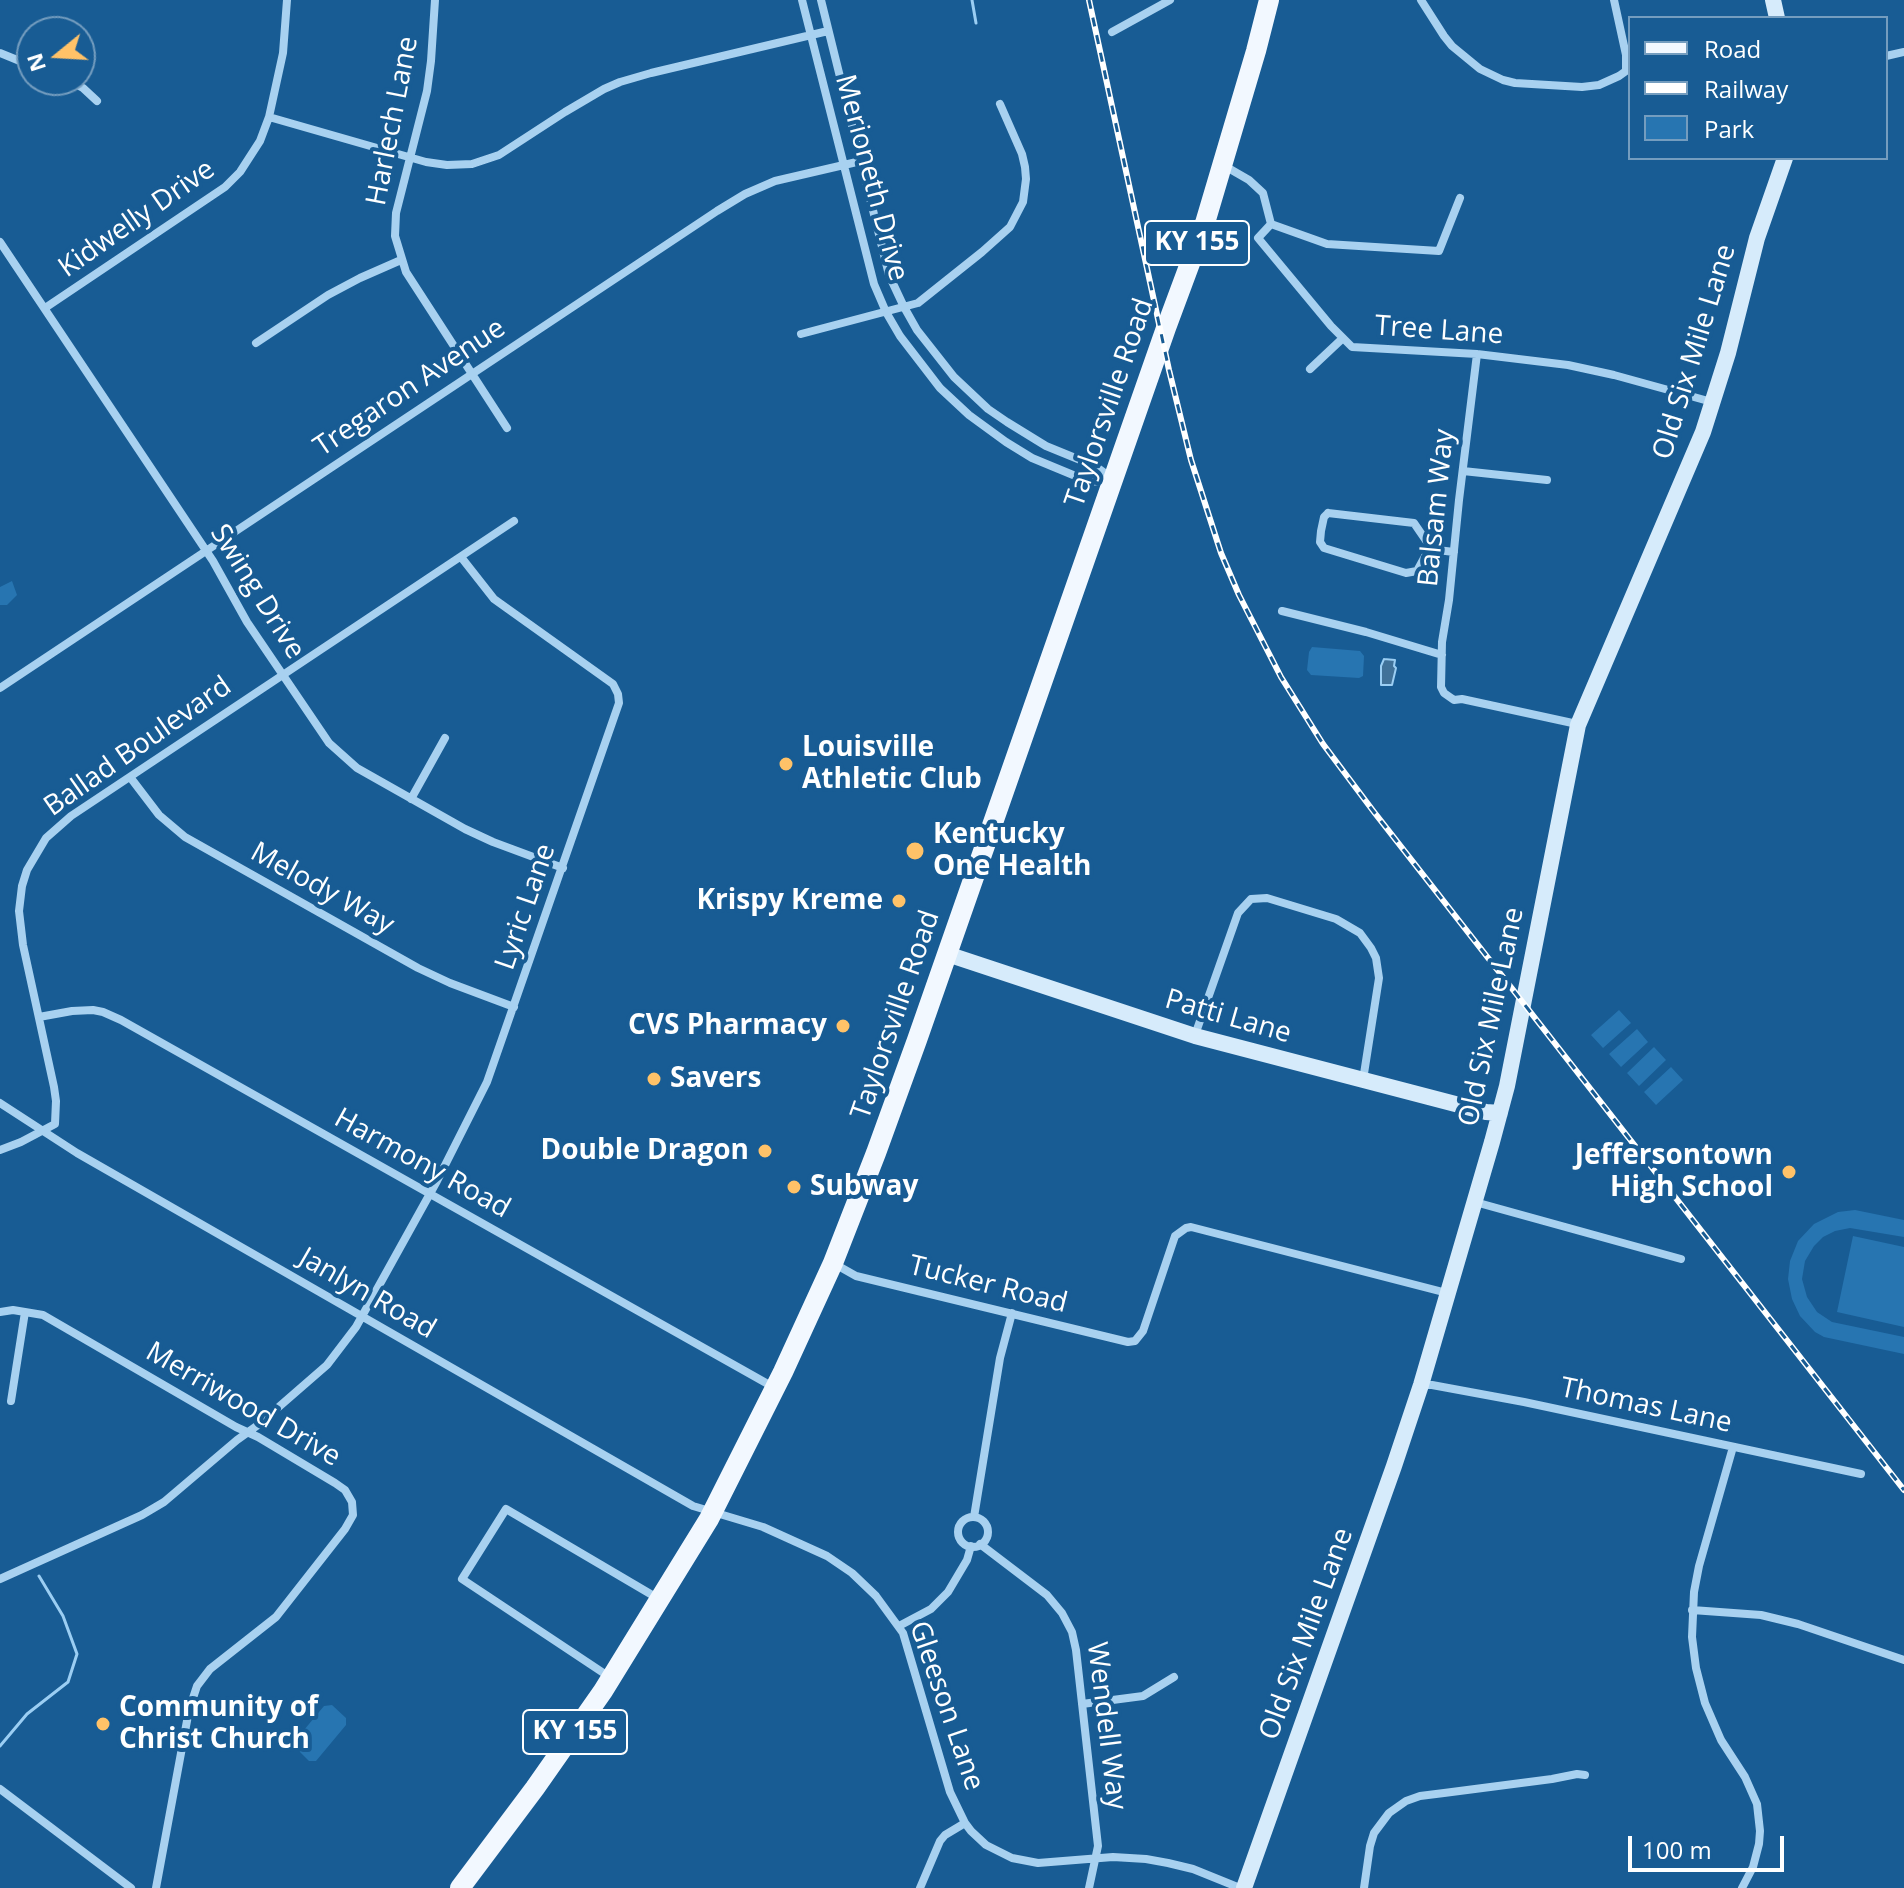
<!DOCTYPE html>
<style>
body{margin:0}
#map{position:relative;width:1904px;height:1888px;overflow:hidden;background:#185c94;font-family:"Open Sans",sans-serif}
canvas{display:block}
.legend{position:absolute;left:1628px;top:16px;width:260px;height:144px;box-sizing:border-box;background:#185c94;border:2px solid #749dbf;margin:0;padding:10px 14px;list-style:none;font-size:24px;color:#fff}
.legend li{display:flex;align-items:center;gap:16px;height:40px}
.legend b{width:40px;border:2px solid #749dbf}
.north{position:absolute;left:16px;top:16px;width:80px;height:80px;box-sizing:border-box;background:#185c94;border:2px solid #749dbf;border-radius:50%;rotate:252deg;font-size:22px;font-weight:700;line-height:32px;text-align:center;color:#fff}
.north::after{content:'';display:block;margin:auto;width:28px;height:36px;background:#ffc268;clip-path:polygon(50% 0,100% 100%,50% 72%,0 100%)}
.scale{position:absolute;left:1628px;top:1836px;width:156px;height:36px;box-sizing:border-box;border:4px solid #fff;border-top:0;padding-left:10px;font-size:24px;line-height:28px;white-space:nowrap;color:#fff;-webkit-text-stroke:6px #185c94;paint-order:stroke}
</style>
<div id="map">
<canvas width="1904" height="1888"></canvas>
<ul class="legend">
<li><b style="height:10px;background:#f2f8ff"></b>Road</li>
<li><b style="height:10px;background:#fff"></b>Railway</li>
<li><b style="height:22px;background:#2775b1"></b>Park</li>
</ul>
<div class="north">N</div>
<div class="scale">100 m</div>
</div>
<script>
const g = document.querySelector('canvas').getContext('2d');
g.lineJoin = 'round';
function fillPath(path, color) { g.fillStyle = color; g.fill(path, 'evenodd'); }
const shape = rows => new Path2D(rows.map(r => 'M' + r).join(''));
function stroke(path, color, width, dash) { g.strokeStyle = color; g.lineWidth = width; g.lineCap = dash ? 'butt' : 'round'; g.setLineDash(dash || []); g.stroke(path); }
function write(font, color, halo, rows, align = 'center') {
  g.font = font + ' "Open Sans",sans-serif'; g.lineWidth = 8; g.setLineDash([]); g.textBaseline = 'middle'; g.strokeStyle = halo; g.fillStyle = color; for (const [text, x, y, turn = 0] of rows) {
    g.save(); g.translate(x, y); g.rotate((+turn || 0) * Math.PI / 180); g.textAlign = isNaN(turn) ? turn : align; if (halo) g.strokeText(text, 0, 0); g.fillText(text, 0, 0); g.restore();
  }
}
fillPath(shape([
 [12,581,17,595,7,605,0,605,0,587],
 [1312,647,1360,651,1364,656,1363,676,1359,678,1311,675,1307,670,1309,652],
 [1619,1010,1631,1023,1603,1048,1591,1035],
 [1637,1029,1648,1042,1621,1067,1609,1054],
 [1654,1047,1666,1060,1639,1086,1627,1073],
 [1671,1067,1683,1080,1656,1105,1644,1092],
 [1855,1210,1904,1220,1904,1237,1850,1228,1835,1231,1823,1237,1814,1246,1805,1261,1802,1279,1807,1297,1817,1312,1832,1322,1904,1337,1904,1354,1824,1337,1815,1332,1800,1316,1792,1299,1788,1279,1790,1261,1798,1241,1814,1224,1838,1212],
 [1853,1236,1904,1247,1904,1327,1837,1312],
 [332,1705,346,1718,346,1725,316,1761,309,1761,295,1747,294,1742,324,1706]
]), '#2775b1');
const water = shape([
 [1384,659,1395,660,1394,666,1396,668,1392,685,1381,685,1381,666,1384,659]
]);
fillPath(water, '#417299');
stroke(water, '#9bcef3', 2);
stroke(shape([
 [972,0,976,23],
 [0,1746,27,1714,68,1682,77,1654,63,1616,39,1576]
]), '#9bcef3', 3);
stroke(shape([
 [435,0,431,61,427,91,396,213,395,236,406,272,507,428],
 [802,0,874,284,886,312,900,336,940,388,969,415,1006,442,1032,458,1090,482,1109,480],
 [821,0,889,275,904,307,917,330,954,377,988,409,1007,422,1046,446,1095,466,1113,479],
 [1421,0,1444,36,1452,46,1480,69,1503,80,1515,83,1582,87,1599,85,1619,76,1626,71,1626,55,1614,0],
 [1112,32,1170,0],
 [0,53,32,66],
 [1886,56,1904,52],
 [68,80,83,88,97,101],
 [269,117,426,162,447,165,472,164,499,155,565,112,604,89,620,82,651,73,828,31],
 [1223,165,1249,180,1263,193,1271,224,1258,238,1331,326,1352,347,1477,354,1568,365,1614,375,1712,402],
 [1271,224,1327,244,1439,251,1460,198],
 [0,242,213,561,247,622,329,743,357,768,465,829,493,842,563,868],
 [45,308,225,187,240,172,260,141,269,117,283,53,287,0],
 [801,334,918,303,982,252,1010,227,1023,202,1026,179,1025,167,1022,154,1000,104],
 [256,343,328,295,360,278,401,260],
 [1477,354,1459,500,1449,600,1442,642,1441,687,1444,693,1454,700,1462,699,1577,724],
 [1310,369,1343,338],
 [1463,471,1547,480],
 [1328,513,1414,523,1427,542,1429,549,1417,571,1406,573,1324,548,1320,542,1321,531,1324,517,1328,513],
 [1429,549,1454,552],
 [1282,611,1366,632,1442,655],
 [0,688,717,211,745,194,775,181,861,161],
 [130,777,159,815,185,837,418,968,450,983,514,1007],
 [411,799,445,738],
 [39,1017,72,1011,93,1010,103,1012,121,1020,775,1388],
 [1195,1035,1238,913,1251,899,1267,898,1336,919,1360,933,1371,948,1376,958,1379,978,1363,1080],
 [0,1103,77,1153,693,1506,763,1527,827,1556,852,1573,876,1596,903,1633,950,1792,965,1823,971,1831,986,1845,1012,1858,1038,1863,1113,1857,1146,1859,1168,1863,1193,1869,1240,1888],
 [0,1150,21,1142,55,1124,56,1101,54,1087,23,945,19,911,22,886,27,870,46,838,71,816,514,521],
 [1475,1202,1681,1259],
 [833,1263,856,1276,1128,1342,1135,1341,1143,1331,1175,1236,1186,1228,1191,1227,1447,1293],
 [0,1312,13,1310,43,1315,236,1427,258,1437,335,1483,345,1490,352,1502,353,1515,345,1529,276,1617,210,1669,197,1686,189,1710,156,1888],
 [1421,1385,1432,1385,1524,1402,1861,1474],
 [11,1401,25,1312],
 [1733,1447,1699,1566,1694,1592,1692,1637,1696,1668,1705,1703,1721,1740,1745,1777,1757,1804,1760,1831,1759,1844,1753,1867,1742,1888],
 [974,1517,1000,1358,1012,1313],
 '958 1532a15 15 0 1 1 30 0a15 15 0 1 1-30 0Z',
 [980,1544,1047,1595,1062,1613,1072,1632,1076,1650,1098,1846,1089,1888],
 [0,1579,142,1515,164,1502,237,1440,258,1425,327,1365,356,1327,437,1181,487,1082,619,703,618,694,613,684,494,599,461,557],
 [1692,1610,1761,1615,1798,1624,1904,1660],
 [899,1626,931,1609,948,1592,967,1560,971,1546],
 [611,1678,462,1579,506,1509,659,1599],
 [1082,1704,1143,1696,1174,1677],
 [0,1789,131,1888],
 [920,1888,940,1841,945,1835,965,1823],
 [1364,1888,1370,1846,1374,1833,1389,1813,1406,1801,1420,1796,1444,1793,1552,1779,1577,1774,1585,1775]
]), '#a8d1f0', 8);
stroke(shape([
 [1773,0,1777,18],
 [947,954,1195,1036,1486,1112,1500,1113],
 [1244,1888,1394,1466,1421,1385,1492,1142,1507,1086,1578,725,1703,432,1728,353,1757,238,1785,158]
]), '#d6ebfb', 16);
stroke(shape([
 [460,1888,535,1788,603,1691,709,1519,783,1372,833,1263,876,1153,917,1040,1166,328,1205,223,1256,51,1269,0]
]), '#f2f8ff', 20);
const rail = shape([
 [1089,0,1169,370,1191,460,1221,553,1239,595,1281,677,1323,744,1374,812,1904,1490]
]);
stroke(rail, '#fff', 6);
stroke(rail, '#185c94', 3, [9]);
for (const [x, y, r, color] of [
 [786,764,8,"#ffc268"],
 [915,851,10,"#ffc268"],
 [899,901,8,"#ffc268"],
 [843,1026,8,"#ffc268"],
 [654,1079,8,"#ffc268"],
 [765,1151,8,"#ffc268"],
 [1789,1172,8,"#ffc268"],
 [794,1187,8,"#ffc268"],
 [103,1724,8,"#ffc268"]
]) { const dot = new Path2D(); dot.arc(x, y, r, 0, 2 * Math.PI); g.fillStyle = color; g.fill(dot); stroke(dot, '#185c94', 3); }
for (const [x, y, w] of [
 [1197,243,104],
 [575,1732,104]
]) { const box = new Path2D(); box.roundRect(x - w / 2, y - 22, w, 44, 6); g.fillStyle = '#185c94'; g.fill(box); stroke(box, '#fff', 2); }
write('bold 26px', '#fff', null, [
 ["KY 155",1197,243],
 ["KY 155",575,1732]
]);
write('28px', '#fff', '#185c94', [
 ["Harlech Lane",393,121,-79],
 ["Merioneth Drive",871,178,75],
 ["Kidwelly Drive",137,219,-35],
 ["Tree Lane",1439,331,4],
 ["Old Six Mile Lane",1695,352,-73],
 ["Tregaron Avenue",410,388,-34],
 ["Taylorsville Road",1110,403,-71],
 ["Balsam Way",1437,508,-84],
 ["Swing Drive",257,592,58],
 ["Ballad Boulevard",138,747,-35],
 ["Melody Way",322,889,29],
 ["Lyric Lane",526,907,-71],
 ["Taylorsville Road",896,1015,-71],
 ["Patti Lane",1228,1017,16],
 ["Old Six Mile Lane",1492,1017,-78],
 ["Harmony Road",422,1164,29],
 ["Tucker Road",988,1285,14],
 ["Janlyn Road",367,1294,30],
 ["Merriwood Drive",243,1405,30],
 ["Thomas Lane",1646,1406,12],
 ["Old Six Mile Lane",1307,1634,-70],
 ["Gleeson Lane",946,1706,71],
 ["Wendell Way",1106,1726,83]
]);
write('bold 28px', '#fff', '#185c94', [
 ["Louisville",802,748],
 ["Athletic Club",802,780],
 ["Kentucky",933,835],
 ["One Health",933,867],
 ["Krispy Kreme",883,901,"right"],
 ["CVS Pharmacy",827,1026,"right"],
 ["Savers",670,1079],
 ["Double Dragon",749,1151,"right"],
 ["Jeffersontown",1773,1156,"right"],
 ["High School",1773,1188,"right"],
 ["Subway",810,1187],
 ["Community of",119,1708],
 ["Christ Church",119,1740]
], 'left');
</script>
